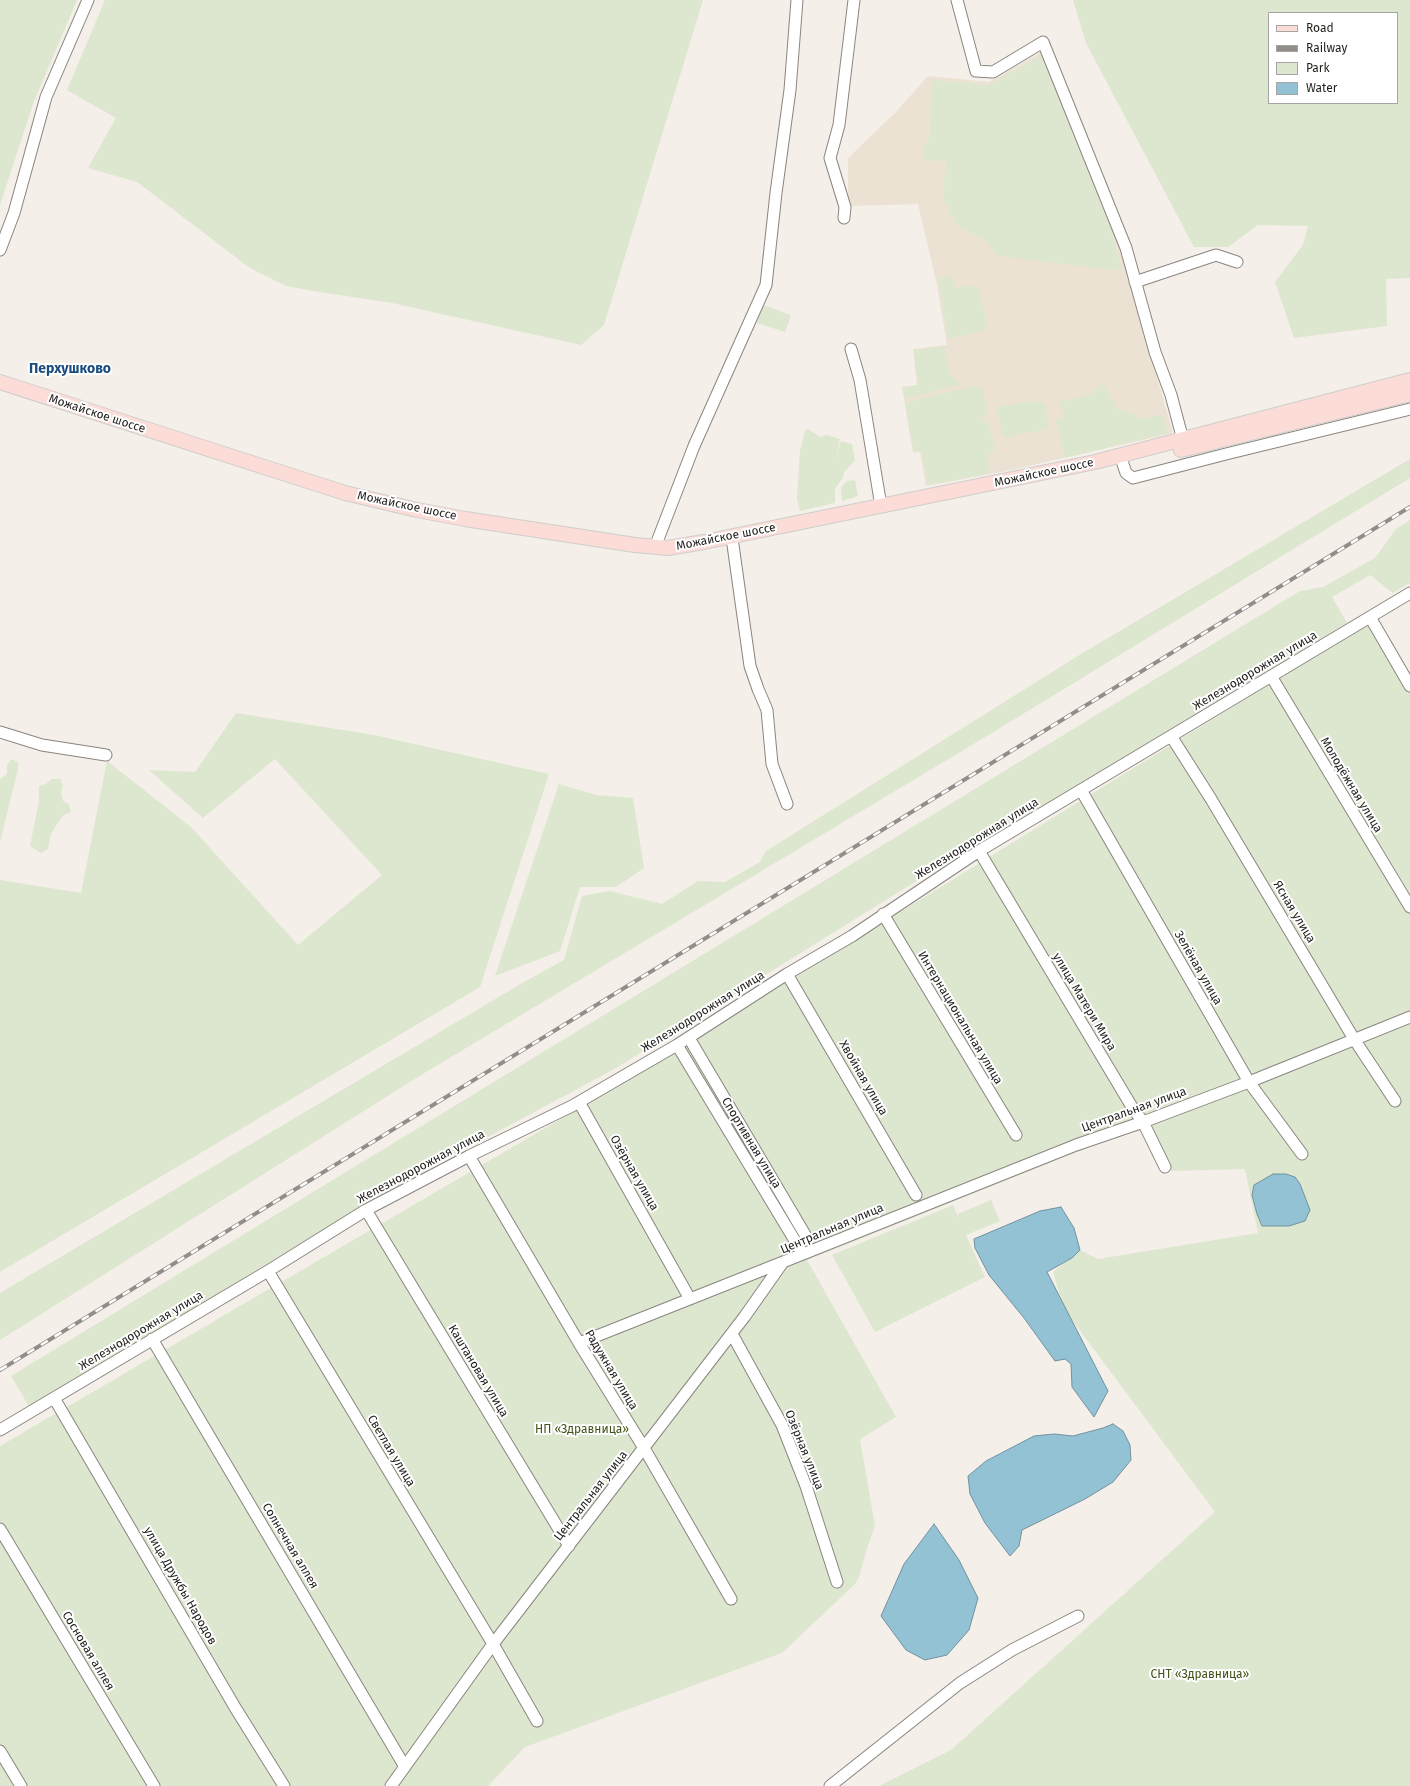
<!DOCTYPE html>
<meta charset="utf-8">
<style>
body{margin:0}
#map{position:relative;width:1410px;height:1786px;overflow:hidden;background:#f4efe8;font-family:"Fira Sans",sans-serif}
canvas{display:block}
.legend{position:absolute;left:1268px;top:12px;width:130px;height:92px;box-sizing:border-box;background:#fff;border:1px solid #a6a5a4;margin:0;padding:5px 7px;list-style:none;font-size:12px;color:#211f1c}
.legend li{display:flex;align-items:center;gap:8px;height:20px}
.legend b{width:20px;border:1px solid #a6a5a4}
</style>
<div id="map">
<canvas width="1410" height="1786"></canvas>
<ul class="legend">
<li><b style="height:5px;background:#fcdcd7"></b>Road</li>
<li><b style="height:5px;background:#918e89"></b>Railway</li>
<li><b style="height:11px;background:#dde7cf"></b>Park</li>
<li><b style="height:11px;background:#94c2d5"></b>Water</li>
</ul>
</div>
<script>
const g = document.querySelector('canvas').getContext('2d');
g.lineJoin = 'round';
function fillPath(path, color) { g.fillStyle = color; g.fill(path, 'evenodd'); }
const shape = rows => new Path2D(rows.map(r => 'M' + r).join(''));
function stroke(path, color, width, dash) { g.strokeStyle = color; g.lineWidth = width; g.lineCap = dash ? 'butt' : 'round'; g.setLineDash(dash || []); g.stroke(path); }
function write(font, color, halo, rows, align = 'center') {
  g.font = font + ' "Fira Sans",sans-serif'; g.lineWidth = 4; g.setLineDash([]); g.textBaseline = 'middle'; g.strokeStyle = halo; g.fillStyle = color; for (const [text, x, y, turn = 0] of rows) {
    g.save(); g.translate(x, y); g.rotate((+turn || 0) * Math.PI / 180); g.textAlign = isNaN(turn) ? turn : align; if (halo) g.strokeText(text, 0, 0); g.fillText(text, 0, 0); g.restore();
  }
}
fillPath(shape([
 [1042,52,1114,227,1173,433,1007,471,926,486,920,452,913,453,902,387,917,385,913,349,947,345,937,285,918,204,851,206,848,194,848,158,895,113,928,76,989,82]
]), '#ebe2d4');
fillPath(shape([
 [0,0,77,0,33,104,0,205],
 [105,0,703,0,604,325,581,345,392,303,313,291,286,286,250,268,137,182,88,168,116,118,67,90],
 [1073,0,1410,0,1410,278,1386,279,1387,326,1294,338,1275,282,1303,245,1308,226,1258,225,1228,247,1194,247,1086,43],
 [1269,13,1397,13,1397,103,1269,103],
 [1041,56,1110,227,1122,271,997,256,988,242,958,226,943,200,946,160,924,161,923,147,930,137,931,80,989,85],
 [951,276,955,288,971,285,978,288,987,323,986,330,948,339,940,287,937,279],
 [763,305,791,315,785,332,757,323],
 [944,346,950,373,954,379,960,384,905,399,903,388,918,385,914,350],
 [1102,381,1117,408,1143,419,1162,414,1168,433,1065,458,1056,420,1064,418,1060,402,1092,394],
 [972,386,981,388,984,392,987,411,982,421,986,421,989,424,995,449,987,456,990,473,928,485,921,451,914,451,905,403],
 [1033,401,1044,403,1050,428,1003,438,997,407],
 [808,429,820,437,827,435,840,439,836,460,841,441,852,444,855,460,843,474,844,476,835,489,835,503,800,511,797,499,800,451,805,431],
 [1410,459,1410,478,972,745,421,1075,0,1340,0,1293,524,982,564,960,582,896,610,891,662,904,698,881,725,882,760,862,766,851,1081,654],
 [855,480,858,496,842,501,841,488,847,481],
 [1410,520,1410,583,1393,593,1370,575,1332,597,1347,623,897,893,616,1068,373,1199,30,1408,11,1376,1300,591,1323,587,1375,558,1396,529],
 [1377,618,1410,674,1410,1786,879,1786,951,1750,1215,1512,1064,1309,1053,1272,1080,1250,1098,1259,1258,1233,1245,1169,1172,1171,1147,1124,807,1260,896,1417,860,1439,875,1526,868,1545,859,1577,855,1584,782,1653,525,1747,488,1786,0,1786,0,1446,626,1081],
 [236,713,374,735,549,774,480,987,0,1272,0,880,81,893,107,761,191,827,298,945,382,875,275,759,203,818,149,770,195,772],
 [11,759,18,762,18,769,0,842,0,779,7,774,7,766],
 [52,779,60,779,63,786,61,793,63,801,69,804,71,812,64,815,59,821,51,834,48,849,41,853,30,846,39,801,39,786,46,784],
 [559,784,596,795,633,798,644,868,616,887,580,887,560,951,495,976],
 [991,1200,1000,1221,966,1235,985,1277,875,1332,832,1255,953,1205,958,1217,958,1214]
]), '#dde7cf');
const water = shape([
 [1273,1174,1286,1174,1295,1177,1300,1184,1310,1210,1305,1221,1289,1226,1262,1226,1257,1214,1252,1195,1254,1185,1273,1174],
 [1061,1207,1074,1228,1080,1250,1072,1258,1047,1272,1108,1391,1094,1417,1072,1387,1071,1364,1065,1359,1055,1361,1024,1318,989,1275,975,1248,974,1239,1040,1211,1061,1207],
 [1113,1424,1123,1431,1130,1445,1131,1460,1113,1482,1085,1499,1022,1530,1019,1546,1010,1556,985,1523,970,1494,968,1476,986,1461,1034,1436,1054,1434,1073,1436,1103,1428,1113,1424],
 [934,1524,959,1560,978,1598,969,1630,947,1655,925,1660,906,1650,881,1616,904,1564,934,1524]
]);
fillPath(water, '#94c2d5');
stroke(water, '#72919e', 1);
const minor = shape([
 [957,0,976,71,993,72,1043,42,1126,248,1155,352,1171,395,1183,440],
 [844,218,845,207,830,158,839,125,854,0],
 [0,250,14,213,46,97,88,0],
 [1135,282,1216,255,1237,262],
 [851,349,860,380,881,506],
 [1123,464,1126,473,1133,478,1230,453,1410,409],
 [733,545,750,666,758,689,767,710,772,764,787,804],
 [655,547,694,446,766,285,776,193,790,90,797,0],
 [1370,617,1410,686],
 [1271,676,1410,907],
 [0,732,42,745,106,755],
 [1171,736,1211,799,1354,1039,1395,1101],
 [1081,790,1249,1082,1302,1154],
 [979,851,1132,1107,1143,1122,1165,1167],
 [883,914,1016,1135],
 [787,974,916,1195],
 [689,1038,807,1238],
 [677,1045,803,1254],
 [579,1102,690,1299],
 [469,1156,579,1343,644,1448,731,1599],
 [366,1210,569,1546],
 [268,1271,493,1644,537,1721],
 [732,1334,782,1425,806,1486,837,1582],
 [152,1339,405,1767],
 [579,1343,783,1262],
 [54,1398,236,1709,284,1786],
 [0,1430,268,1271,366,1210,469,1156,572,1106,677,1045,787,974,852,936,979,851,1410,593],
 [0,1529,154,1786],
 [0,1751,21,1786],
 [391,1786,493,1644,745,1316,783,1262,1076,1145,1143,1122,1249,1082,1410,1017],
 [830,1786,960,1683,1012,1650,1078,1616]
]);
const major = shape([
 [0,382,345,493,417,510,465,519,635,545,668,548,704,542,1095,462,1410,380],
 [1181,450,1410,394]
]);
stroke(minor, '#8a857f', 13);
stroke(major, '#cececd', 16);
stroke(minor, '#fff', 11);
stroke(major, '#fcdcd7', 14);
const rail = shape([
 [0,1370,1410,507]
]);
stroke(rail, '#918e89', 4);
stroke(rail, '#fff', 2.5, [8]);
write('12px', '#211f1c', '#fff', [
 ["Можайское шоссе",97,414,18],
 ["Можайское шоссе",1044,473,-12],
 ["Можайское шоссе",407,506,12],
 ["Можайское шоссе",726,537,-11],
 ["Железнодорожная улица",1255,671,-31],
 ["Молодёжная улица",1351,785,59],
 ["Железнодорожная улица",977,839,-32],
 ["Ясная улица",1294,912,59],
 ["Зелёная улица",1198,968,60],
 ["улица Матери Мира",1084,1002,59],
 ["Железнодорожная улица",703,1012,-32],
 ["Интернациональная улица",960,1018,59],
 ["Хвойная улица",863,1078,60],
 ["Центральная улица",1134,1110,-20],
 ["Спортивная улица",751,1143,59],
 ["Железнодорожная улица",421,1167,-28],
 ["Озёрная улица",634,1173,60],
 ["Центральная улица",832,1229,-23],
 ["Железнодорожная улица",141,1331,-31],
 ["Радужная улица",611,1370,59],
 ["Каштановая улица",478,1371,59],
 ["Озёрная улица",804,1450,68],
 ["Светлая улица",391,1451,59],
 ["Центральная улица",591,1496,-52],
 ["Солнечная аллея",290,1546,59],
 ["улица Дружбы Народов",180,1586,60],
 ["Сосновая аллея",88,1651,59]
]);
write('12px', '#405319', '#fff', [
 ["НП «Здравница»",582,1430],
 ["СНТ «Здравница»",1200,1675]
]);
write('bold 14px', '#1a4c7e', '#fff', [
 ["Перхушково",70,369]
]);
</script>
